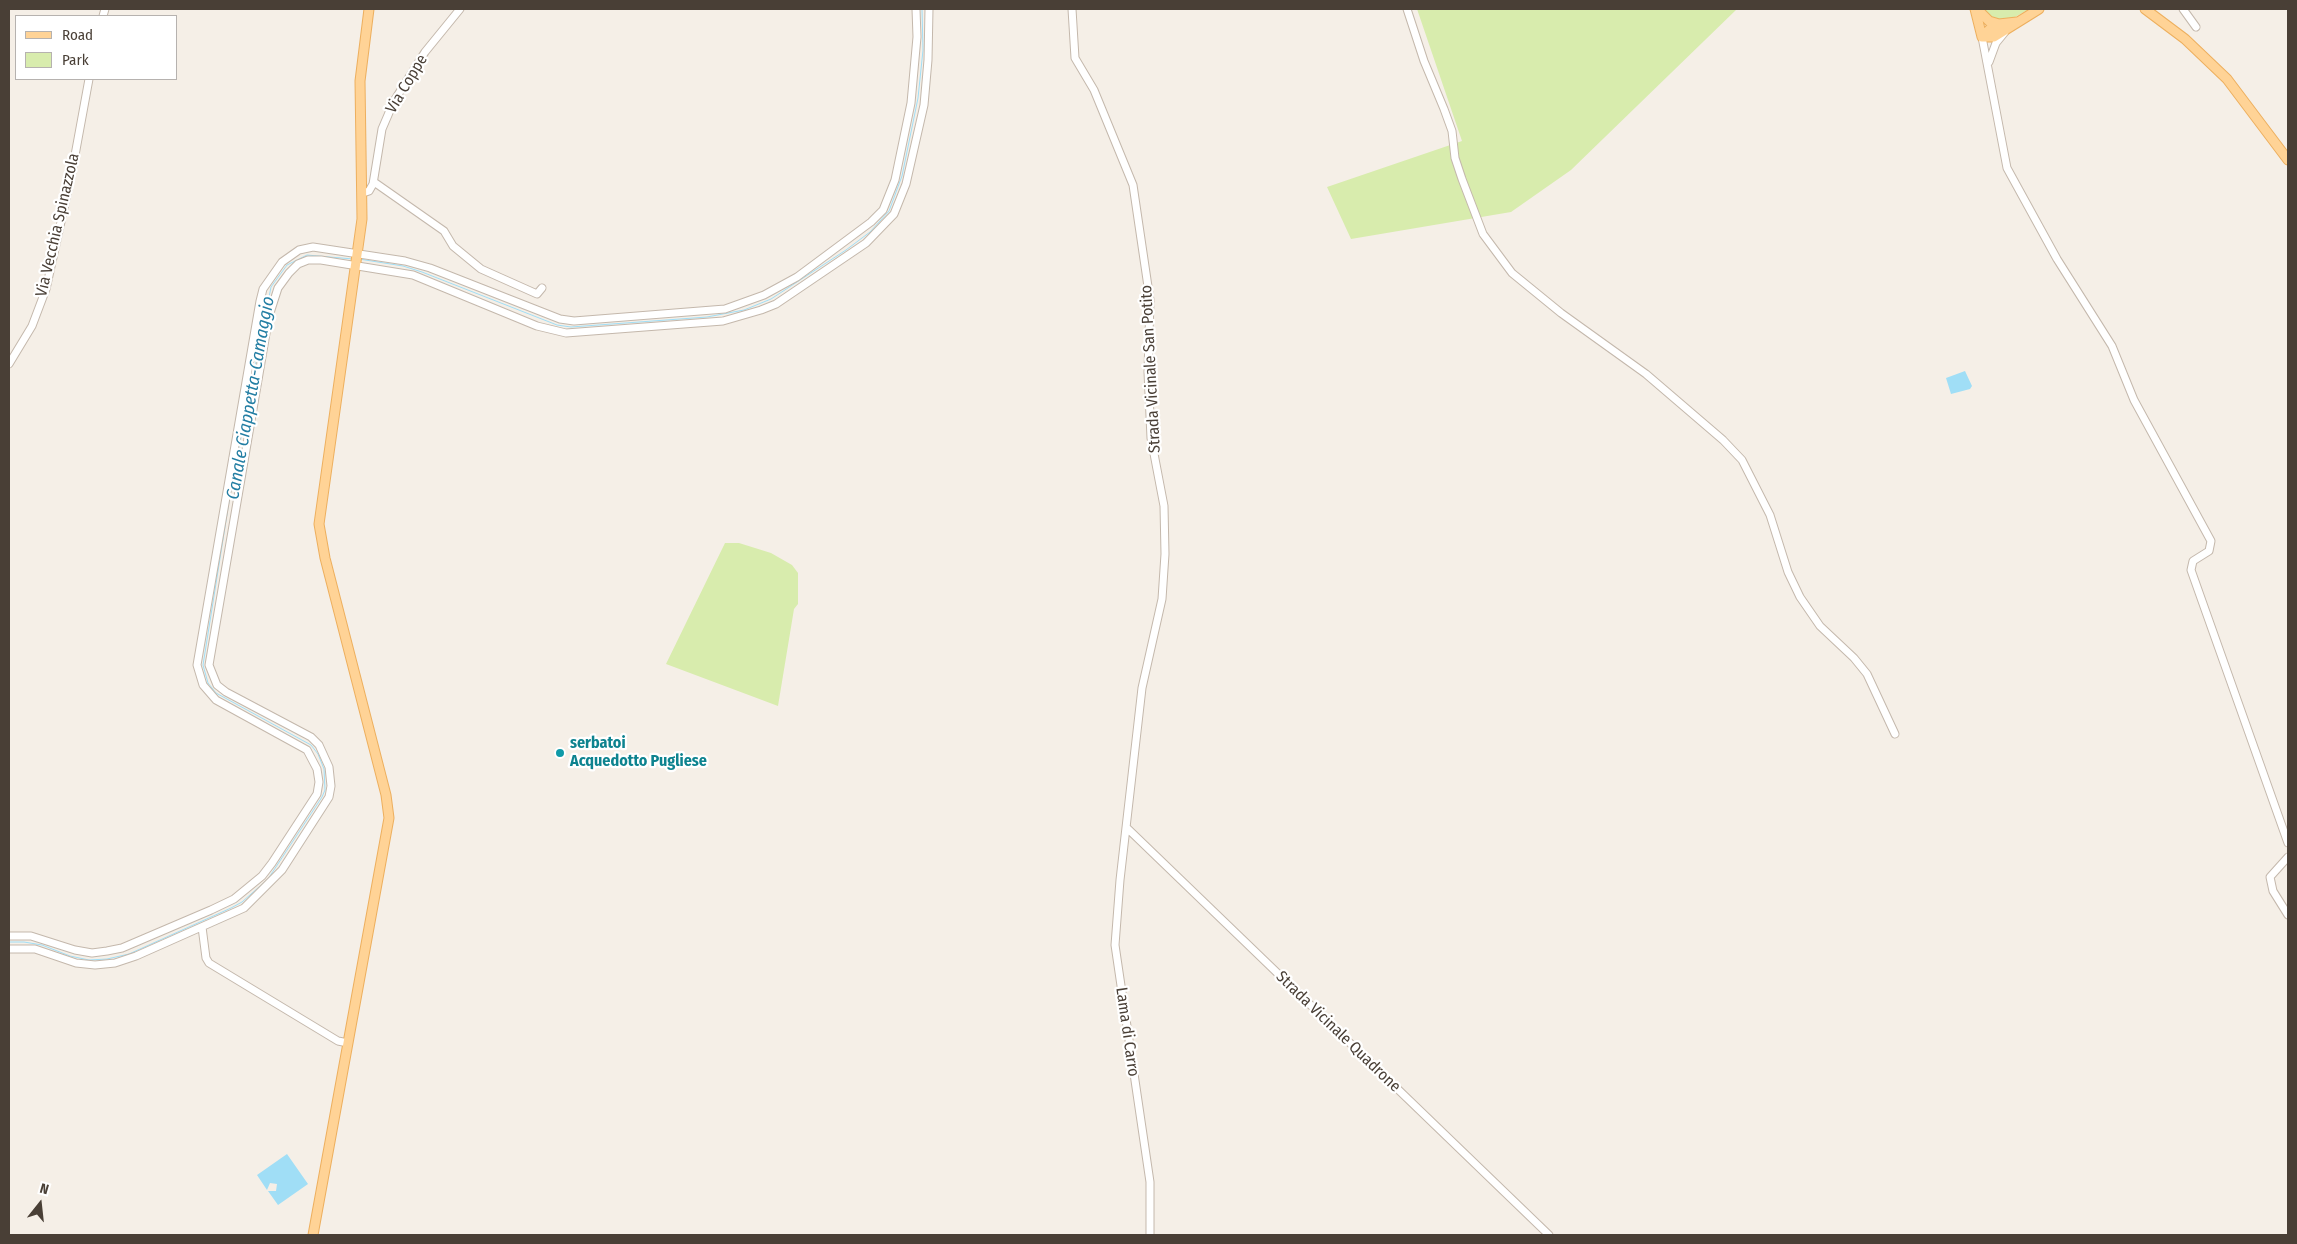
<!DOCTYPE html>
<style>
body{margin:0}
#map{position:relative;width:2297px;height:1244px;overflow:hidden;background:#f5efe7;font-family:"Fira Sans Condensed",sans-serif}
canvas{display:block}
.frame{position:absolute;inset:0;border:10px solid #493f36;pointer-events:none}
.legend{position:absolute;left:15px;top:15px;width:162px;height:65px;box-sizing:border-box;background:#fff;border:1px solid #b6b2af;margin:0;padding:6px 9px;list-style:none;font-size:15px;color:#493f36}
.legend li{display:flex;align-items:center;gap:10px;height:25px}
.legend b{width:25px;border:1px solid #b6b2af}
.north{position:absolute;left:15px;top:1179px;width:50px;height:50px;-webkit-text-stroke:4px #fff;paint-order:stroke;rotate:16deg;font-size:14px;font-weight:700;line-height:20px;text-align:center;color:#493f36}
.north::after{content:'';display:block;margin:auto;width:18px;height:22px;background:#493f36;clip-path:polygon(50% 0,100% 100%,50% 72%,0 100%)}
</style>
<div id="map">
<canvas width="2297" height="1244"></canvas>
<div class="frame"></div>
<ul class="legend">
<li><b style="height:6px;background:#ffd396"></b>Road</li>
<li><b style="height:14px;background:#d8ecad"></b>Park</li>
</ul>
<div class="north">N</div>
</div>
<script>
const g = document.querySelector('canvas').getContext('2d');
g.lineJoin = 'round';
function fillPath(path, color) { g.fillStyle = color; g.fill(path, 'evenodd'); }
const shape = rows => new Path2D(rows.map(r => 'M' + r).join(''));
function stroke(path, color, width, dash) { g.strokeStyle = color; g.lineWidth = width; g.lineCap = dash ? 'butt' : 'round'; g.setLineDash(dash || []); g.stroke(path); }
function write(font, color, halo, rows, align = 'center') {
  g.font = font + ' "Fira Sans Condensed",sans-serif'; g.lineWidth = 4.5; g.setLineDash([]); g.textBaseline = 'middle'; g.strokeStyle = halo; g.fillStyle = color; for (const [text, x, y, turn = 0] of rows) {
    g.save(); g.translate(x, y); g.rotate((+turn || 0) * Math.PI / 180); g.textAlign = isNaN(turn) ? turn : align; if (halo) g.strokeText(text, 0, 0); g.fillText(text, 0, 0); g.restore();
  }
}
fillPath(shape([
 [1417,9,1737,9,1571,170,1511,212,1351,239,1327,187,1462,141],
 [1981,9,2029,9,2008,21,1986,17],
 [725,543,739,543,771,553,792,565,798,573,798,604,794,609,778,706,666,664]
]), '#d8ecad');
fillPath(shape([
 [1965,371,1972,386,1970,389,1951,394,1946,378],
 [287,1154,308,1184,278,1205,268,1191,276,1191,277,1184,270,1183,267,1190,257,1175]
]), '#a0def6');
stroke(shape([
 [359,259,403,266,422,272,557,325,571,327,707,317,744,310,771,299,846,250,870,232,889,211,902,176,918,98,923,50,922,9],
 [9,942,24,942,42,945,70,956,89,960,107,959,129,954,231,908,242,902,268,879,322,797,325,790,324,769,318,754,311,745,216,693,208,683,203,665,232,483,271,287,287,265,307,255,353,259]
]), '#a0def6', 1);
const minor = shape([
 [1072,9,1075,58,1094,90,1133,185,1150,300,1148,372,1151,438,1164,506,1165,554,1162,599,1142,688,1120,880,1115,945,1150,1182,1150,1235],
 [1407,9,1424,61,1444,109,1452,131,1455,158,1462,179,1483,234,1512,273,1561,313,1646,374,1723,440,1742,460,1770,515,1788,572,1800,597,1820,626,1854,658,1867,674,1895,734],
 [2183,9,2196,27],
 [103,16,105,9],
 [1982,37,2007,168,2057,259,2112,346,2134,400,2211,541,2209,551,2193,561,2191,570,2288,843],
 [1989,62,1996,43,2005,32],
 [374,182,444,231,453,246,481,269,537,294,542,288],
 [363,193,369,191,373,184,382,129,394,101,425,52,460,9],
 [9,364,32,326,46,289,71,177,89,79],
 [1127,828,1549,1235],
 [2288,857,2270,877,2273,891,2288,915],
 [202,927,206,958,209,963,338,1041,348,1043],
 [9,936,31,936,75,950,92,953,107,951,122,948,211,910,234,899,262,876,272,863,317,794,319,782,317,769,307,750,216,700,203,685,197,665,260,301,263,289,282,262,299,250,313,247,405,261,430,268,560,319,574,321,725,309,764,295,797,277,871,222,883,210,895,180,911,103,917,37,916,9],
 [9,949,35,949,76,963,95,965,115,963,136,956,244,908,282,870,329,797,331,786,329,767,319,745,311,737,226,692,217,685,209,665,269,316,278,288,289,273,298,264,308,260,321,260,413,275,537,326,566,333,723,321,761,310,776,304,866,243,894,214,906,184,924,105,928,60,929,9]
]);
const major = shape([
 [1975,9,1982,37],
 [1977,9,1989,21,1999,24],
 [2145,9,2185,39,2227,79,2288,160],
 [1982,37,1994,37,2039,9],
 [1982,37,1990,29,1999,24,2017,22],
 [313,1235,389,818,386,795,325,558,319,524,362,219,360,81,369,9]
]);
stroke(minor, '#c4b8ac', 9);
stroke(major, '#edaf5e', 11);
stroke(minor, '#fff', 7);
stroke(major, '#ffd396', 9);
for (const [x, y, r, color] of [
 [560,753,5,"#0f9aa8"]
]) { const dot = new Path2D(); dot.arc(x, y, r, 0, 2 * Math.PI); g.fillStyle = color; g.fill(dot); stroke(dot, '#fff', 2); }
write('16px', '#493f36', '#fff', [
 ["Via Coppe",407,84,-59],
 ["Via Vecchia Spinazzola",58,225,-77],
 ["Strada Vicinale San Potito",1151,369,-93],
 ["Lama di Carro",1127,1032,82],
 ["Strada Vicinale Quadrone",1338,1032,44]
]);
write('bold 16px', '#0d838f', '#fff', [
 ["serbatoi",570,744],
 ["Acquedotto Pugliese",570,762]
], 'left');
write('italic 18px', '#237ea3', '#fff', [
 ["Canale Ciappetta-Camaggio",251,398,-80]
]);
</script>
